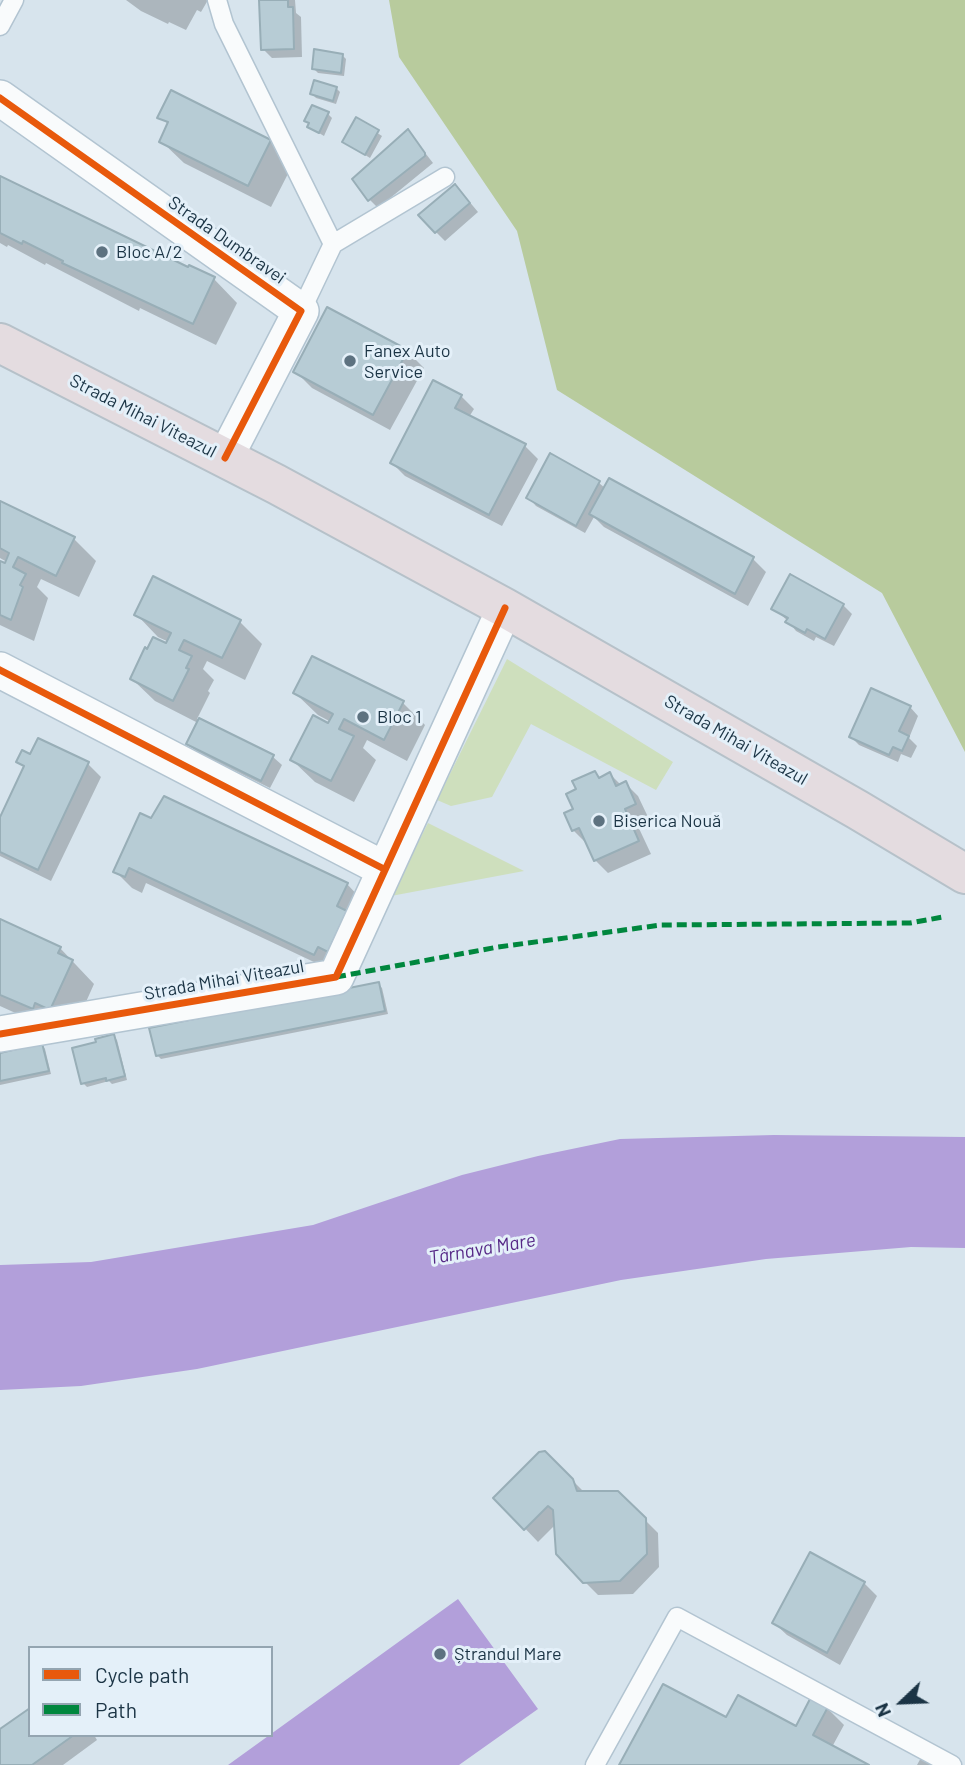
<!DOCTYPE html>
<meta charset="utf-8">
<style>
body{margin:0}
#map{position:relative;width:965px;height:1765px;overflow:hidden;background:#d7e4ed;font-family:Barlow,sans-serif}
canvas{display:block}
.legend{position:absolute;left:28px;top:1646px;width:245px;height:91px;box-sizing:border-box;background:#e4f0f9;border:2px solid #94a5b1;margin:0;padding:9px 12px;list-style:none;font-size:21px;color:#1b3445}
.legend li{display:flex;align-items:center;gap:14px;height:35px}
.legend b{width:35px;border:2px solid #94a5b1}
.north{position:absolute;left:867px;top:1667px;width:70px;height:70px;-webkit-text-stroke:5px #e4f0f9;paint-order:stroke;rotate:247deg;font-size:19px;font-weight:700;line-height:28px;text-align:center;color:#1b3445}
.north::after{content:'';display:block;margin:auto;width:24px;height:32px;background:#1b3445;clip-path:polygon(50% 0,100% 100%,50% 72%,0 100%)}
</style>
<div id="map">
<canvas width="965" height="1765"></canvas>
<ul class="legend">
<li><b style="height:9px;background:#e8590c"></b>Cycle path</li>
<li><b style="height:9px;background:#00873e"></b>Path</li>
</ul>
<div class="north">N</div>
</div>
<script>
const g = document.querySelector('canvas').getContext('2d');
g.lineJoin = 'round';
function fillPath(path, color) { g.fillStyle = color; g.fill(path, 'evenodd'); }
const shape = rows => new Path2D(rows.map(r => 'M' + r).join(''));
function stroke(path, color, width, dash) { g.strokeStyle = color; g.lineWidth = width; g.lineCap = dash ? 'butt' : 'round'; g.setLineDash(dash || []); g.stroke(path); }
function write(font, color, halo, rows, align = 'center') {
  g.font = font + ' Barlow,sans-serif'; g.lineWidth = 6; g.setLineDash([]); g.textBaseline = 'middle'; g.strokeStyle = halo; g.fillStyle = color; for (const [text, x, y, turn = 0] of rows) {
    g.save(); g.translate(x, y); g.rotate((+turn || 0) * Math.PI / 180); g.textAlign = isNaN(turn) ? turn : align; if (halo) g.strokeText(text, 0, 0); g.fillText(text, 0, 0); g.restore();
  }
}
fillPath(shape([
 [507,659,673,762,656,790,531,724,492,797,451,806,437,800],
 [428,823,524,871,391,896]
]), '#cedfbd');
fillPath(shape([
 [389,0,965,0,965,752,882,593,557,390,517,231,399,57]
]), '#b8cb9d');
fillPath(shape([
 [774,1135,965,1137,965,1248,911,1247,766,1259,621,1280,197,1369,81,1386,0,1390,0,1265,91,1262,313,1225,462,1175,538,1156,620,1139],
 [458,1599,538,1709,459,1765,228,1765]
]), '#b29fda');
fillPath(shape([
 [126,0,208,0,201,12,197,10,186,30,169,22,168,24,141,11],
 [261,0,295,0,296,13,301,17,302,57,272,58,263,49],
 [342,55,346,59,344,76,318,73,314,69],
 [336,88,340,92,336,104,316,98,312,94],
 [328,114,332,118,324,136,309,127,310,124,306,120],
 [160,116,270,141,293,164,271,207,184,163,161,141,169,125],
 [357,120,382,136,370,158,344,142],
 [408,131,433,163,378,208,370,200],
 [0,178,188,269,213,278,237,303,216,345,140,308,139,311,46,263,45,265,8,245,7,247,0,243],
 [463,194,478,212,445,241,436,232],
 [407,351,424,368,390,430,312,388,295,371],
 [461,396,474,409,469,417,525,446,538,459,502,526,405,476,392,463],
 [551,456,599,483,605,488,609,480,753,559,766,572,748,606,604,527,594,517,585,533,536,506,528,497],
 [0,503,74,539,96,561,79,597,41,579,37,587,48,598,34,641,0,625,0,563,6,566,7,562,0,558],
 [791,576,843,605,852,614,834,646,816,637,814,641,796,631,788,621,773,608],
 [136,614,240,622,262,644,245,680,207,661,203,669,214,680,208,691,210,693,197,719,273,757,282,765,270,788,197,752,188,744,198,723,155,701,132,679,169,642,158,637],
 [295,693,403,703,425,725,407,761,367,740,363,748,376,760,354,802,315,782,292,760,331,722,318,715],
 [910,707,918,716,909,738,917,746,911,758,901,754,898,762,859,745,851,737],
 [31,756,88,764,101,777,51,881,0,856,0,821,25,768,18,762],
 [595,773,601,779,610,774,621,785,625,783,638,796,648,817,636,822,651,854,608,873,595,860,586,843,573,830,578,790],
 [151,821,347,884,363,901,331,970,146,883,142,893,132,888,115,871],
 [0,923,60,948,94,984,73,1031,55,1031,0,1006],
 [378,984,382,988,388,1014,161,1059,157,1055],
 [113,1036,117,1040,127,1080,112,1084,109,1081,87,1087,83,1083],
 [42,1045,45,1049,51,1074,0,1085,0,1054],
 [545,1453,585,1493,618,1493,658,1533,659,1567,633,1594,598,1595,557,1554,556,1524,538,1542,496,1498],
 [864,1583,877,1596,840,1665,787,1635,774,1623],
 [811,1700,827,1708,844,1725,832,1747,865,1765,621,1765,727,1719,796,1728],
 [0,1731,30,1735,94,1735,97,1740,63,1765,0,1765],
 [923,1754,942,1765,917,1765]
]), '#0003');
const building = shape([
 [259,0,288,0,288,7,293,7,294,49,261,50,259,0],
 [314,49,343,54,341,73,312,69,314,49],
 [314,80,337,87,333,101,310,94,314,80],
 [171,90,271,140,248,186,159,142,168,122,157,118,171,90],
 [312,105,329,112,319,133,307,127,309,123,304,121,312,105],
 [356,117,379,130,365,155,342,142,356,117],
 [408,129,425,153,425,156,368,201,352,179,408,129],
 [0,176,188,267,189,265,215,277,193,324,62,263,63,261,23,241,22,244,0,233,0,176],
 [455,184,470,203,435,233,418,215,455,184],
 [327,307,408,350,373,415,293,372,327,307],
 [433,380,462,395,455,408,526,444,489,515,390,463,433,380],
 [550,453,600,481,576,526,526,498,550,453],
 [609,478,754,557,735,594,589,514,609,478],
 [0,501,75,537,56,576,18,557,13,567,26,574,20,585,23,587,11,620,0,615,0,561,5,563,9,553,0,548,0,501],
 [790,574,844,604,825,639,807,629,805,633,785,622,788,618,771,609,790,574],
 [153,576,241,620,222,658,184,640,179,650,192,656,186,668,189,669,173,701,130,679,145,647,147,649,153,637,166,643,171,633,134,615,153,576],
 [312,656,404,701,384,740,344,719,339,729,354,736,331,781,290,760,313,715,328,723,333,714,293,693,312,656],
 [871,688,911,706,899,731,909,736,902,751,893,747,889,755,849,737,871,688],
 [199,718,274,755,261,781,186,744,199,718],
 [38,738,89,762,38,870,0,852,0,817,24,766,16,762,22,750,30,754,38,738],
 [595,771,599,778,610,772,616,786,626,781,636,804,625,809,639,841,594,861,579,828,572,831,564,813,573,809,566,794,576,789,572,781,595,771],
 [164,796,348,883,337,906,347,911,328,952,318,947,314,955,129,868,125,877,113,872,140,813,151,818,164,796],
 [0,919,61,947,58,953,73,960,50,1010,35,1003,33,1009,0,995,0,919],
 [379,982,385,1011,156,1056,149,1028,379,982],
 [114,1034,125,1076,106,1081,106,1078,81,1084,72,1048,96,1042,95,1039,114,1034],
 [42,1043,49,1071,0,1081,0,1053,42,1043],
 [545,1451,573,1479,577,1491,618,1491,646,1518,647,1554,620,1581,583,1583,556,1554,553,1510,548,1506,524,1530,493,1498,539,1452,545,1451],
 [810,1552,865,1582,827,1653,772,1623,810,1552],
 [663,1684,726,1717,738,1695,796,1726,811,1697,828,1707,813,1735,869,1765,619,1765,663,1684],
 [30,1708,30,1735,74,1735,32,1765,0,1765,0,1729,30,1708]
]);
fillPath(building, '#b7ccd5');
stroke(building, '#98aeb7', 2);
const lane = shape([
 [217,0,224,24,333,244],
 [0,26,14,0],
 [301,311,333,244,445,177],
 [595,1765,677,1617,952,1765]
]);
const street = shape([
 [0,98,301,311,225,458],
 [0,670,384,869],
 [0,1034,336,977,505,608]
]);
const highway = shape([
 [0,343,276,484,505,608,858,810,965,874]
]);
stroke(lane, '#b2c4d1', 21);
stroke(street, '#b2c4d1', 38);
stroke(highway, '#b6c1c9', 42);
stroke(lane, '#f9fbfc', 18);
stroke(street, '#f9fbfc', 35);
stroke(highway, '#e4dce0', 38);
stroke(shape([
 [336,977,498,947,661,925,910,923,943,917]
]), '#00873e', 5, [10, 5]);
stroke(shape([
 [0,98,301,311,225,458],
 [0,670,384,869],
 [0,1034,336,977,505,608]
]), '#e8590c', 7);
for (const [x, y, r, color] of [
 [102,252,7,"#5d7280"],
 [350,361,7,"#5d7280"],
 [363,717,7,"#5d7280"],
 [599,821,7,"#5d7280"],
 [440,1654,7,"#5d7280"]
]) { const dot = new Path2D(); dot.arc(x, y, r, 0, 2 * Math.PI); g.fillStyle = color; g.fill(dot); stroke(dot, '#e4f0f9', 2.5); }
write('18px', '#1b3445', '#e4f0f9', [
 ["Strada Dumbravei",227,240,35],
 ["Strada Mihai Viteazul",143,416,27],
 ["Strada Mihai Viteazul",736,740,30],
 ["Strada Mihai Viteazul",224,980,-10]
]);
write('18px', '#1b3445', '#e4f0f9', [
 ["Bloc A/2",116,252],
 ["Fanex Auto",364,351],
 ["Service",364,372],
 ["Bloc 1",377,717],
 ["Biserica Nouă",613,821],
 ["Ștrandul Mare",454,1654]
], 'left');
write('italic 19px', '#552786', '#e4f0f9', [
 ["Târnava Mare",482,1249,-10]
]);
</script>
